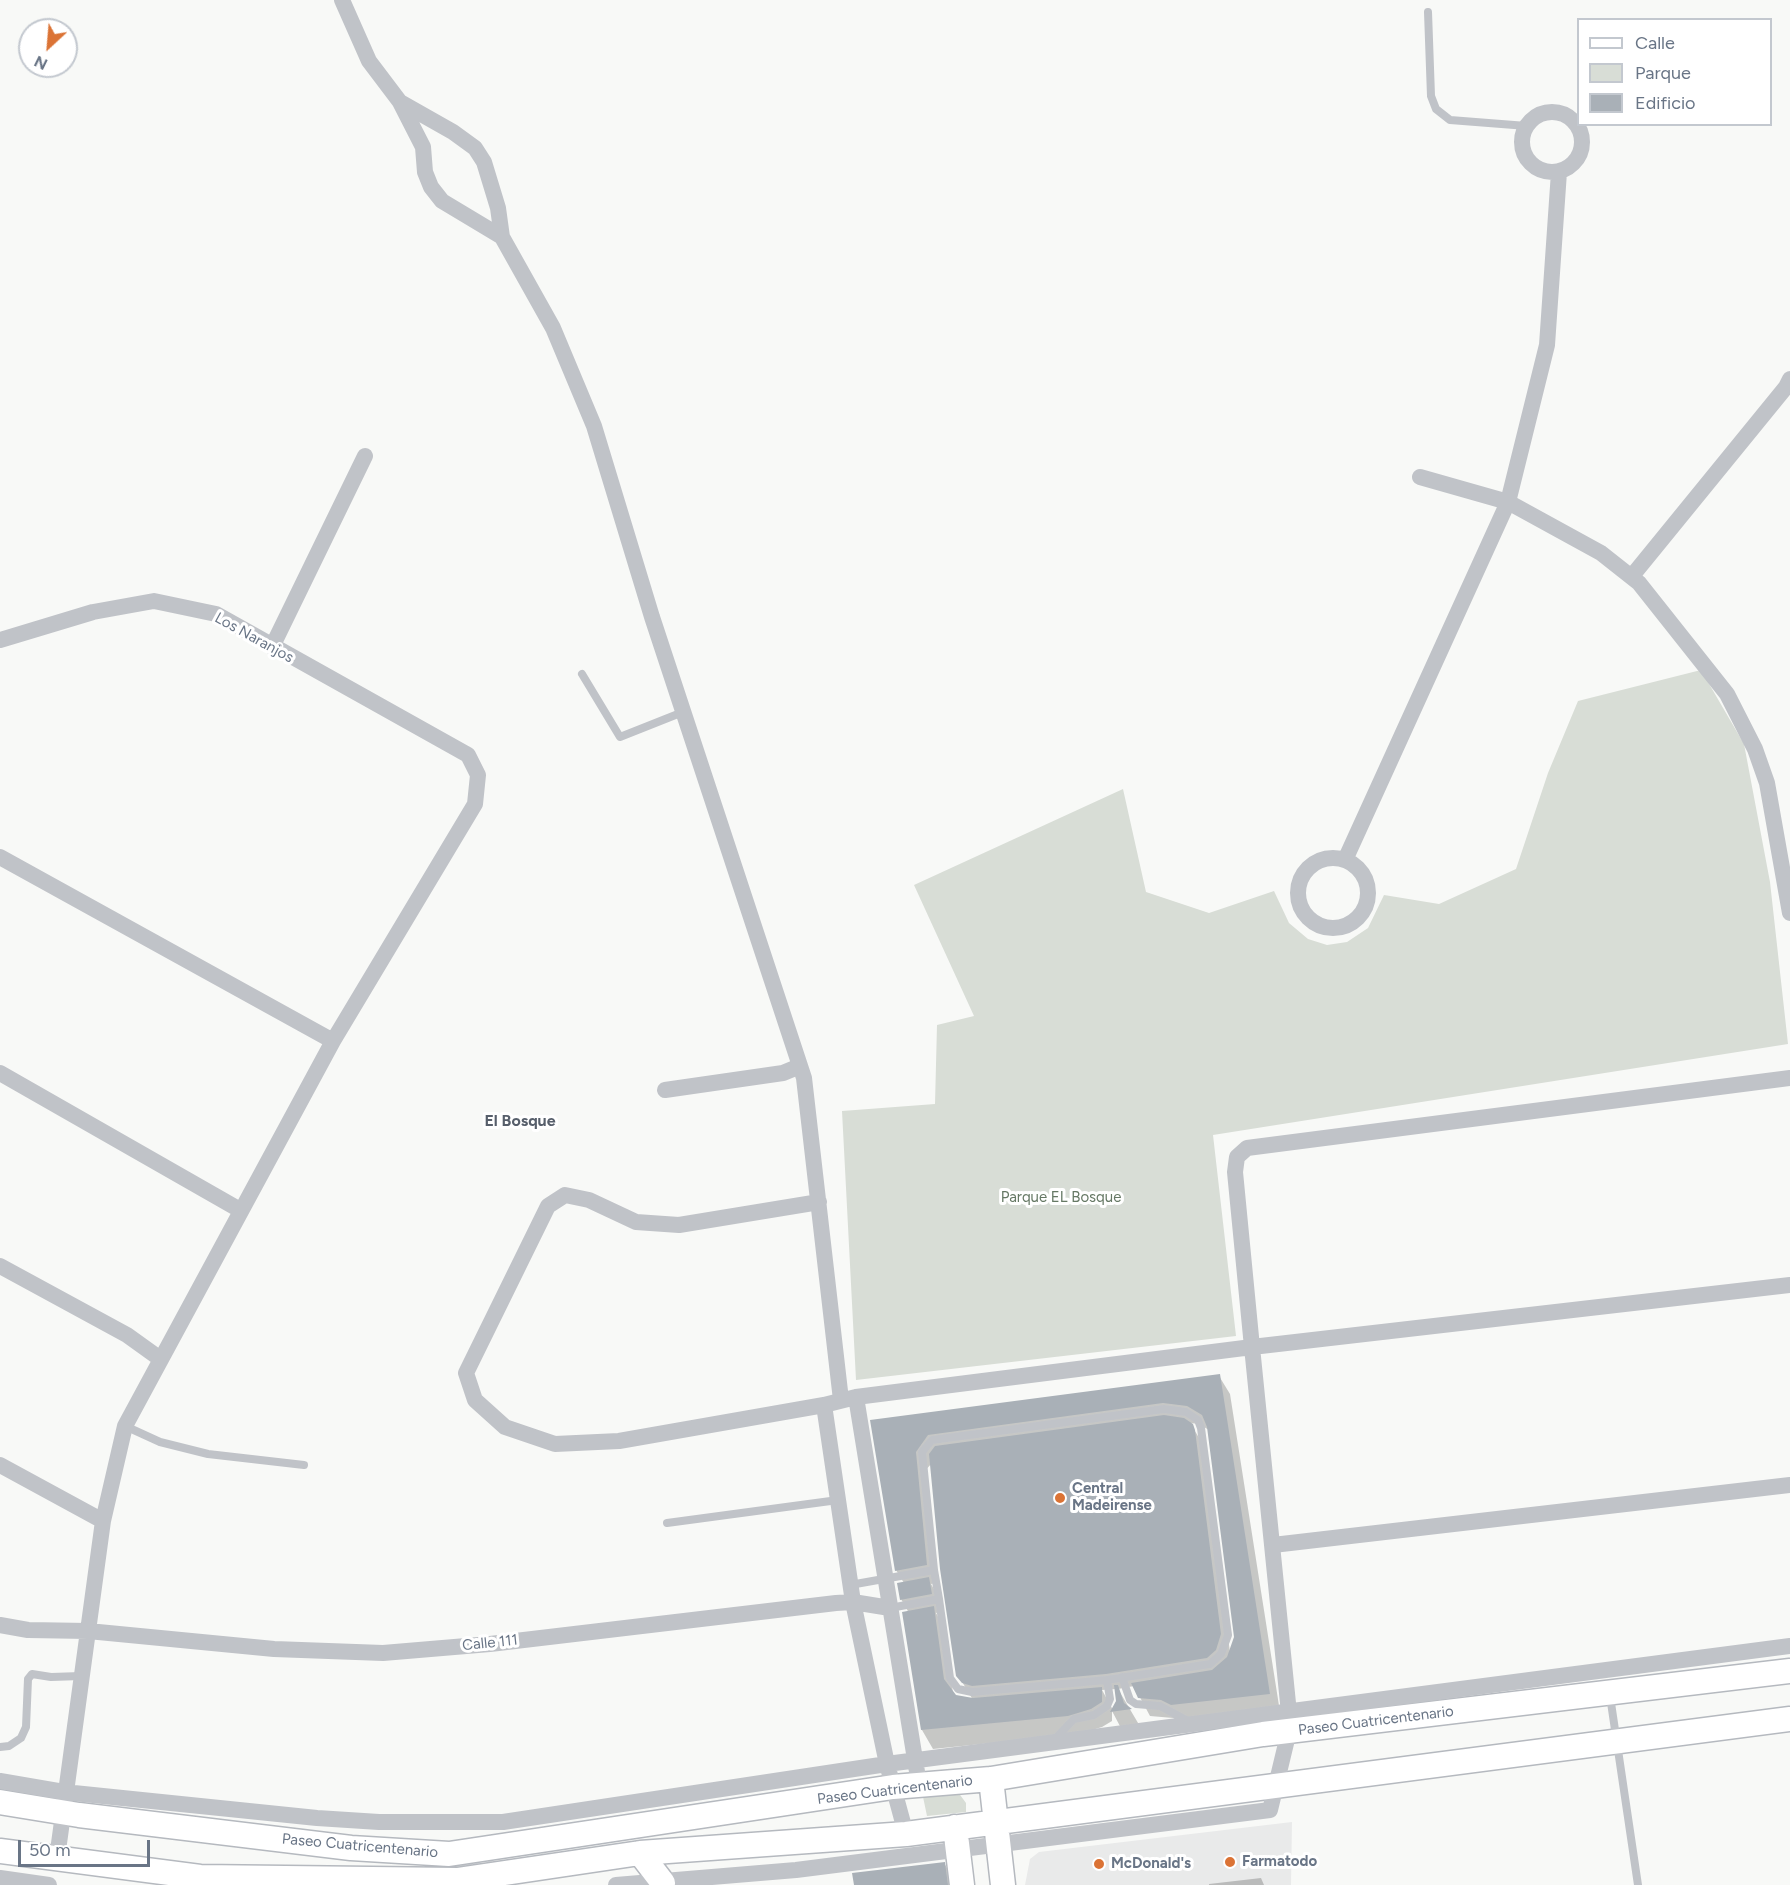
<!DOCTYPE html>
<style>
body{margin:0}
#map{position:relative;width:1790px;height:1885px;overflow:hidden;background:#f8f9f7;font-family:Figtree,sans-serif}
canvas{display:block}
.legend{position:absolute;left:1577px;top:18px;width:195px;height:108px;box-sizing:border-box;background:#fff;border:2px solid #c3c8cf;margin:0;padding:8px 10px;list-style:none;font-size:18px;color:#697586}
.legend li{display:flex;align-items:center;gap:12px;height:30px}
.legend b{width:30px;border:2px solid #c3c8cf}
.north{position:absolute;left:18px;top:18px;width:60px;height:60px;box-sizing:border-box;background:#fff;border:2px solid #c3c8cf;border-radius:50%;rotate:206deg;font-size:16px;font-weight:700;line-height:24px;text-align:center;color:#697586}
.north::after{content:'';display:block;margin:auto;width:21px;height:27px;background:#db7335;clip-path:polygon(50% 0,100% 100%,50% 72%,0 100%)}
.scale{position:absolute;left:18px;top:1840px;width:132px;height:27px;box-sizing:border-box;border:3px solid #697586;border-top:0;padding-left:8px;font-size:18px;line-height:21px;white-space:nowrap;color:#697586;-webkit-text-stroke:4px #fff;paint-order:stroke}
</style>
<div id="map">
<canvas width="1790" height="1885"></canvas>
<ul class="legend">
<li><b style="height:8px;background:#fff"></b>Calle</li>
<li><b style="height:16px;background:#d8ddd6"></b>Parque</li>
<li><b style="height:16px;background:#a9b0b7"></b>Edificio</li>
</ul>
<div class="north">N</div>
<div class="scale">50 m</div>
</div>
<script>
const g = document.querySelector('canvas').getContext('2d');
g.lineJoin = 'round';
function fillPath(path, color) { g.fillStyle = color; g.fill(path, 'evenodd'); }
const shape = rows => new Path2D(rows.map(r => 'M' + r).join(''));
function stroke(path, color, width, dash) { g.strokeStyle = color; g.lineWidth = width; g.lineCap = dash ? 'butt' : 'round'; g.setLineDash(dash || []); g.stroke(path); }
function write(font, color, halo, rows, align = 'center') {
  g.font = font + ' Figtree,sans-serif'; g.lineWidth = 6; g.setLineDash([]); g.textBaseline = 'middle'; g.strokeStyle = halo; g.fillStyle = color; for (const [text, x, y, turn = 0] of rows) {
    g.save(); g.translate(x, y); g.rotate((+turn || 0) * Math.PI / 180); g.textAlign = isNaN(turn) ? turn : align; if (halo) g.strokeText(text, 0, 0); g.fillText(text, 0, 0); g.restore();
  }
}
fillPath(shape([
 [1292,1822,1291,1885,1025,1885,1030,1859,1039,1852]
]), '#e9eaea');
fillPath(shape([
 [1701,670,1744,744,1770,882,1788,1044,1213,1135,1236,1336,856,1380,842,1111,935,1104,937,1025,974,1016,914,885,1123,789,1146,892,1209,913,1274,891,1289,923,1308,939,1327,945,1347,942,1368,928,1384,895,1439,904,1516,869,1548,773,1578,701],
 [955,1788,966,1803,966,1812,927,1816,922,1792]
]), '#d8ddd6');
fillPath(shape([
 [1219,1376,1230,1394,1280,1712,1183,1723,1173,1718,1150,1716,1134,1686,1118,1689,1141,1728,1122,1730,1112,1711,1112,1721,1102,1727,1079,1734,933,1749,922,1730,903,1614,909,1613,901,1599,904,1583,896,1570,872,1421],
 [1190,1423,1199,1424,1209,1430,1236,1637,1230,1652,1201,1441],
 [931,1464,958,1675,973,1700,956,1697,953,1693,944,1627,936,1613,941,1612,939,1598,931,1584,937,1583,925,1471],
 [1116,1689,1118,1701,1113,1710,1102,1690],
 [944,1863,957,1885,856,1885],
 [1261,1878,1264,1885,1209,1885,1209,1884]
]), '#0003');
fillPath(shape([
 [1220,1374,1270,1694,1171,1705,1161,1700,1138,1698,1131,1683,1212,1670,1227,1657,1234,1637,1207,1427,1202,1415,1187,1406,1163,1403,928,1435,916,1452,927,1565,895,1571,870,1420],
 [1164,1415,1184,1418,1193,1424,1195,1430,1221,1634,1216,1650,1207,1658,1106,1674,972,1686,962,1683,956,1676,940,1569,929,1454,935,1446],
 [929,1577,932,1594,900,1600,897,1583],
 [934,1606,944,1679,956,1695,973,1698,1102,1687,1102,1702,1091,1709,1068,1716,921,1730,902,1612],
 [1114,1685,1118,1685,1124,1703,1132,1709,1110,1712,1116,1701],
 [945,1862,948,1885,854,1885,852,1873]
]), '#a9b0b7');
const secondary = shape([
 [991,1779,1003,1885],
 [0,1802,79,1815,351,1848,449,1854,893,1787,991,1779,1263,1734,1790,1671],
 [955,1827,962,1885],
 [0,1851,200,1877,457,1880,640,1853,906,1834,1790,1719],
 [640,1853,663,1883]
]);
stroke(secondary, '#b5b9bf', 27);
stroke(shape([
 [1428,12,1431,96,1436,109,1450,120,1527,126],
 [582,674,620,737,683,712],
 [125,1426,160,1442,208,1454,304,1465],
 [667,1523,838,1500],
 [934,1570,939,1599],
 [850,1585,934,1570,922,1452,932,1440,1164,1409,1186,1412,1198,1420,1201,1428,1228,1635,1221,1654,1210,1664,1107,1680,972,1692,958,1689,950,1678,939,1599,890,1608],
 [1122,1677,1130,1700,1136,1704,1160,1706,1190,1722],
 [1610,1696,1638,1885],
 [1053,1741,1074,1719,1094,1715,1107,1706,1110,1699,1107,1680],
 [0,1747,9,1746,21,1738,26,1727,28,1679,32,1674,51,1677,81,1676]
]), '#c0c3c8', 8);
stroke(shape([
 [342,0,369,61,400,102,423,147,425,172,431,187,442,201,502,237],
 [400,102,453,132,475,148,484,162,498,208,502,237,553,328,594,426,652,617,804,1078,841,1400],
 '1522 142a30 30 0 1 1 60 0a30 30 0 1 1-60 0Z',
 [1420,477,1508,502,1601,553,1639,583,1727,694,1755,749,1767,783,1790,913],
 [1632,576,1786,387,1790,379],
 [0,640,93,612,154,601,216,614,468,755,478,775,475,804,333,1041,125,1426,103,1521,57,1858],
 [272,647,365,456],
 [0,857,333,1041],
 '1298 893a35 35 0 1 1 70 0a35 35 0 1 1-70 0Z',
 [1345,860,1508,502,1547,345,1559,172],
 [0,1073,240,1210],
 [665,1090,783,1073,800,1066],
 [819,1202,679,1225,636,1222,589,1200,565,1195,548,1206,466,1373,475,1400,505,1427,555,1444,619,1441,824,1405,856,1397,1252,1347,1790,1285],
 [0,1266,127,1335,159,1358],
 [856,1397,919,1784],
 [824,1405,853,1602,887,1764,906,1834],
 [0,1465,103,1521],
 [1273,1545,1790,1485],
 [0,1625,28,1630,88,1631,274,1649,383,1653,490,1644,836,1603,853,1602,890,1608],
 [0,1781,64,1792,317,1818,379,1822,503,1822,887,1764,1790,1646],
 [0,1878,49,1885],
 [616,1885,796,1870,1270,1810,1289,1731,1289,1713,1252,1347,1235,1172,1237,1157,1247,1148,1790,1078]
]), '#c0c3c8', 16);
stroke(secondary, '#fff', 24);
for (const [x, y, r, color] of [
 [1060,1498,6,"#db7335"],
 [1230,1862,6,"#db7335"],
 [1099,1864,6,"#db7335"]
]) { const dot = new Path2D(); dot.arc(x, y, r, 0, 2 * Math.PI); g.fillStyle = color; g.fill(dot); stroke(dot, '#fff', 2); }
write('15px', '#697586', '#fff', [
 ["Los Naranjos",254,638,29],
 ["Calle 111",490,1643,-6],
 ["Paseo Cuatricentenario",1376,1721,-7],
 ["Paseo Cuatricentenario",895,1790,-7],
 ["Paseo Cuatricentenario",360,1846,5]
]);
write('15px', '#657864', '#fff', [
 ["Parque EL Bosque",1061,1198]
]);
write('bold 15px', '#697586', '#fff', [
 ["Central",1072,1489],
 ["Madeirense",1072,1506],
 ["Farmatodo",1242,1862],
 ["McDonald's",1111,1864]
], 'left');
write('bold 16px', '#575f6b', '#fff', [
 ["El Bosque",520,1121]
]);
</script>
